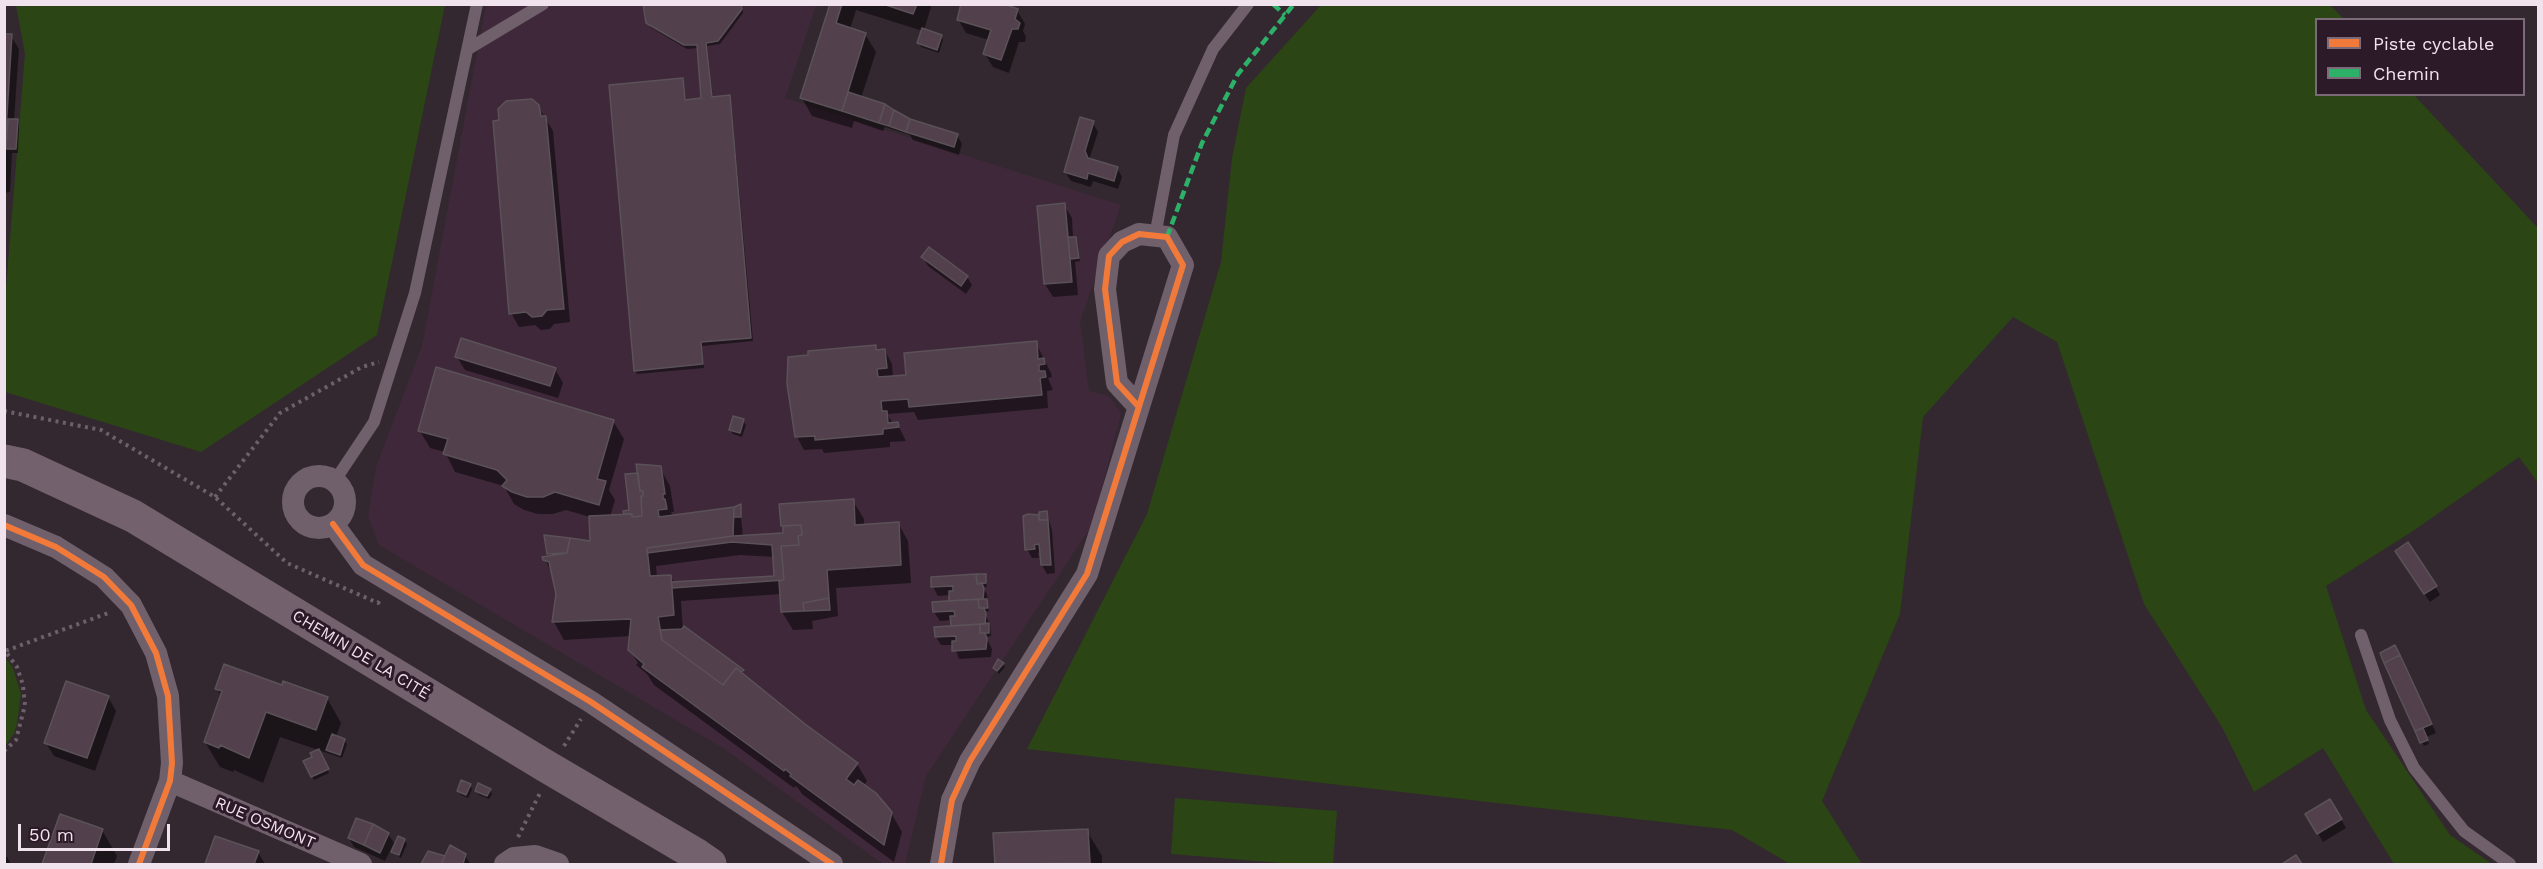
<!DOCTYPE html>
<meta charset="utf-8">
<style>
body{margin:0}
#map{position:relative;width:2543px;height:869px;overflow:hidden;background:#332830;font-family:"Work Sans",sans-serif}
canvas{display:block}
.frame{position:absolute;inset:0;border:6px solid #f1e3ed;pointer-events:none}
.legend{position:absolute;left:2315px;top:18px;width:210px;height:78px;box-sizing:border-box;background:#2d1a29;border:2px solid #7b6a77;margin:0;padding:8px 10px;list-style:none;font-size:18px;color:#f1e3ed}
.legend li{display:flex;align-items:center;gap:12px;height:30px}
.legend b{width:30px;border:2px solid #7b6a77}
.scale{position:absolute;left:18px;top:824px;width:152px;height:27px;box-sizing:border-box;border:3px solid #f1e3ed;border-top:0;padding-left:8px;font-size:18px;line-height:21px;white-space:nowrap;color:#f1e3ed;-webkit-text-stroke:4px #2d1a29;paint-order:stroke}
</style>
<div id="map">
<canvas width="2543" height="869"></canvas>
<div class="frame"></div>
<ul class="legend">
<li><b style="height:8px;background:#f17a3a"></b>Piste cyclable</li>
<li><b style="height:8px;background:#2db169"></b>Chemin</li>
</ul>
<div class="scale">50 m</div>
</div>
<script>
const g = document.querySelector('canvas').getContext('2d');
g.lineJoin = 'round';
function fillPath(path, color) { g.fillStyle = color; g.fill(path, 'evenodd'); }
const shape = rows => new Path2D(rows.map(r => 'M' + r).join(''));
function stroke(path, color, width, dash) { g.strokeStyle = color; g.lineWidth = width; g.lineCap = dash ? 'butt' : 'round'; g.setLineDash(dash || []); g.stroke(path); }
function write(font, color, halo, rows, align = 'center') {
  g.font = font + ' "Work Sans",sans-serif'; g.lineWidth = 6; g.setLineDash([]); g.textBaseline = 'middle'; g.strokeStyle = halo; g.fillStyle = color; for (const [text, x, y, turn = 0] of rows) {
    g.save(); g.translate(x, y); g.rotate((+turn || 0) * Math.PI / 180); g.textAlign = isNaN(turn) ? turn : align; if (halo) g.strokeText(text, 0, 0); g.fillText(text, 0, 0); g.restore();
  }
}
fillPath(shape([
 [486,5,816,5,785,98,1121,205,1080,321,1089,391,1109,396,1121,414,1092,525,926,776,905,864,883,864,723,748,379,545,368,516,376,467,422,346]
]), '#3f283a');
fillPath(shape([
 [1322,4,2330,5,2344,19,2316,20,2316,94,2414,95,2538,228,2538,483,2519,457,2413,531,2326,586,2366,710,2450,835,2492,864,2394,864,2323,748,2254,792,2222,727,2144,604,2057,342,2013,317,1923,417,1900,614,1822,801,1862,864,1790,864,1732,830,1027,749,1147,514,1221,262,1232,158,1246,88],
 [16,5,445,5,377,335,201,452,5,392,5,300,25,54],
 [5,657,13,668,21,694,17,724,14,734,5,746],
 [1175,798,1337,811,1333,864,1294,864,1171,854]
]), '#2b4515');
fillPath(shape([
 [645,4,742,4,743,13,720,44,707,46,713,98,729,97,731,101,753,341,702,346,704,368,637,374,635,370,682,79,686,101,703,100,699,48,687,49,650,27],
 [832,4,932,4,924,30,941,36,943,40,939,53,921,47,919,43,923,31,856,10,850,29,865,34,876,52,861,98,910,120,957,135,962,144,959,155,913,140,910,135,885,127,883,131,854,121,852,128,812,116,802,98],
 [1017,10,1025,24,1023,31,1026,37,1025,42,1019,42,1009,73,993,67,985,54,989,40,966,33,958,19],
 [4,36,11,36,19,49,14,120,19,124,18,153,12,153,10,192,4,193],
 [538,106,553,131,570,322,554,324,550,329,541,330,535,325,519,327,511,313],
 [1093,123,1098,132,1089,160,1117,168,1122,177,1118,189,1093,181,1091,187,1071,181,1065,172],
 [1064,205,1072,218,1073,238,1078,242,1080,261,1075,262,1078,295,1053,297,1045,284],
 [923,257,967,277,972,285,966,294,928,266],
 [1036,343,1051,373,1052,377,1048,378,1053,390,1047,391,1048,408,918,420,914,412,887,414,893,424,897,423,906,441,890,442,890,447,824,453,822,449,804,450,797,437,875,346,878,352,885,351,892,364,893,377,907,376],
 [457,357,555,369,563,383,558,398,465,370],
 [613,421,624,439,609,490,615,500,610,517,627,516,625,514,631,511,660,468,670,486,674,512,671,512,674,517,736,508,740,506,743,537,785,535,782,526,853,501,864,519,864,526,898,523,908,541,911,583,836,588,838,616,812,621,813,629,793,630,782,612,781,594,681,601,683,630,737,667,741,673,804,725,857,764,867,781,863,786,891,813,902,832,894,862,802,794,798,788,795,786,794,788,654,685,647,674,636,665,638,663,629,649,631,636,564,640,554,622,557,594,553,575,544,558,551,557,549,554,592,542,590,517,566,510,553,514,538,514,524,510,514,504,504,486,455,472,445,452,430,448,420,431],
 [740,555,775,557,776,577,675,583,670,576,657,577,656,566],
 [743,421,746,425,742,437,733,434,730,430],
 [1047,513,1052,530,1055,573,1047,574,1042,565,1041,553,1038,553,1039,558,1032,558,1027,549,1040,516],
 [2402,560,2435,586,2440,595,2430,602],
 [985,575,987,587,983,587,987,594,989,611,984,612,990,624,991,636,986,637,992,649,991,657,959,659,954,645,941,645,936,637,953,627,952,620,940,621,934,612,951,602,950,595,938,596,933,587],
 [2382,654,2405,666,2436,733,2426,737,2429,744,2424,746,2422,742],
 [1003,664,1005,667,999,674,994,668],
 [282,686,327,698,341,723,336,737,344,740,347,744,342,758,280,737,263,783,234,770,233,772,220,767,205,742,222,697,217,689],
 [108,697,116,711,95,771,54,756,46,743],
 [321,754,329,773,314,780,312,776],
 [470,785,472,789,468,798,461,795,458,791],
 [490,790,492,794,489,799,479,795,476,791],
 [2330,801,2346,828,2323,842,2307,815],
 [61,816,102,830,117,856,114,864,44,864],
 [1087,831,1102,856,1102,864,996,864,995,835],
 [388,834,394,843,385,861,354,847,349,838],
 [216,837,258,852,265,864,207,864],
 [404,840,407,844,401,858,393,852],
 [428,853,446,858,465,855,470,864,423,864],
 [4,856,7,857,11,864,4,864]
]), '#0007');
const building = shape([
 [643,4,741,4,742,9,718,41,706,43,712,97,730,95,751,338,701,342,703,364,634,371,609,85,683,78,685,100,701,98,697,45,684,45,646,23,643,4],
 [830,4,842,4,836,23,866,33,842,111,800,98,830,4],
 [883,4,917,4,913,14,883,4],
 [961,4,1004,4,1018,9,1015,19,1020,23,1018,29,1012,29,1001,60,983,54,991,30,957,20,961,4],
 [922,28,942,35,937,50,917,43,922,28],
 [4,34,12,34,4,162,4,34],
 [848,92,885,104,879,123,842,111,848,92],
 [532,99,539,105,541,116,546,116,564,309,547,310,542,316,532,317,526,312,509,314,493,121,499,120,498,109,506,101,532,99],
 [885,104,894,110,889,126,879,123,885,104],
 [894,110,910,119,906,132,889,126,894,110],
 [1080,117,1094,121,1085,151,1088,158,1118,167,1114,181,1088,173,1087,179,1064,172,1080,117],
 [8,119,18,119,16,149,6,149,8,119],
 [910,119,958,134,954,147,906,132,910,119],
 [1065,203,1072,282,1044,284,1037,206,1065,203],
 [1068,237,1076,237,1079,258,1070,259,1068,237],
 [929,247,968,276,961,286,921,257,929,247],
 [461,338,556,368,550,386,455,357,461,338],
 [1037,341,1038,359,1044,358,1045,364,1039,365,1039,371,1045,371,1046,377,1040,378,1042,395,909,407,908,399,881,401,882,411,887,411,888,423,898,422,899,427,883,429,883,434,815,440,815,436,795,437,787,384,788,357,808,355,808,351,876,345,876,350,885,349,887,368,877,369,878,377,906,375,904,353,1037,341],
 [436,367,614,420,597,479,606,481,599,505,555,492,543,497,527,497,512,492,502,486,507,480,497,470,443,454,448,439,418,431,436,367],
 [733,416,744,419,740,433,729,430,733,416],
 [636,464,661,466,665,494,663,494,663,499,665,499,667,509,658,510,659,517,734,507,733,536,647,548,650,576,671,575,674,615,658,617,662,640,723,685,736,668,805,724,858,763,846,779,854,785,858,780,876,793,892,812,884,845,790,776,791,774,785,769,784,771,642,667,644,664,628,650,631,619,552,622,556,594,549,562,543,560,542,557,567,553,570,538,590,541,589,516,632,514,632,517,642,516,641,496,643,496,643,491,640,491,636,464],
 [638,473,640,491,643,491,643,496,641,496,642,516,632,517,632,514,624,514,623,511,629,510,625,474,638,473],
 [854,499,855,525,899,522,901,565,827,570,829,598,803,603,804,611,781,612,779,581,784,580,781,546,799,545,798,536,802,535,801,525,781,526,779,504,854,499],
 [741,504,741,517,734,517,734,507,741,504],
 [1047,511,1048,520,1039,520,1039,512,1047,511],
 [1028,514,1039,515,1039,520,1048,520,1051,565,1041,565,1039,544,1034,545,1035,549,1025,550,1023,516,1028,514],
 [801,525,802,535,798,536,799,545,781,546,784,580,672,588,672,582,774,576,772,545,732,542,647,553,647,548,733,536,783,533,783,526,801,525],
 [544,535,570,538,567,553,547,554,544,535],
 [2408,542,2437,586,2424,594,2395,551,2408,542],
 [976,574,977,584,982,583,984,589,983,599,949,601,949,591,953,591,953,586,931,587,931,577,976,574],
 [976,574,986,574,986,583,977,584,976,574],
 [829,598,830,610,804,611,803,603,829,598],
 [978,599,979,608,984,608,986,614,985,624,951,626,950,616,955,616,954,611,933,612,932,602,978,599],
 [978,599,987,599,988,608,979,608,978,599],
 [989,623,989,633,980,633,980,624,989,623],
 [980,624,980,633,985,633,987,639,986,649,952,651,952,641,956,641,956,636,935,637,934,627,980,624],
 [684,626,744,670,741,672,736,668,723,685,662,640,660,630,682,629,684,626],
 [2395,645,2400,655,2384,663,2380,653,2395,645],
 [2400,655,2432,724,2415,731,2384,663,2400,655],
 [998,659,1004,663,997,671,993,668,998,659],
 [224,664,282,685,283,681,328,697,316,730,266,712,249,758,220,745,219,748,204,742,222,691,215,689,224,664],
 [66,681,109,696,87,758,44,743,66,681],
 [2423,728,2428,740,2420,743,2415,731,2423,728],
 [332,734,345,739,340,755,326,750,332,734],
 [319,749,329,769,311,777,303,761,312,757,310,753,319,749],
 [461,780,471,784,466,795,457,791,461,780],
 [478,783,491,789,487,796,475,791,478,783],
 [2330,799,2342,819,2317,834,2305,814,2330,799],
 [60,814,103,829,91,864,42,864,60,814],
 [356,818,373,824,364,845,348,838,356,818],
 [373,824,389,833,380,853,364,845,373,824],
 [1088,829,1090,863,995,864,993,833,1088,829],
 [215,836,259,851,254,864,205,864,215,836],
 [398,836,405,839,399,855,391,852,398,836],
 [450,845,466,854,463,864,441,864,450,845],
 [428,851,445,856,441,864,421,864,428,851],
 [2296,855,2302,864,2282,864,2296,855]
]);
fillPath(building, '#52404d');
stroke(building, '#5b5258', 1.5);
stroke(shape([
 [4,411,101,430,215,497,287,563,378,603,381,599],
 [215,497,280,413,362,367,379,362],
 [564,746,581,719],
 [4,751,16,740,25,705,23,685,17,667,5,651,111,612],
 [518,837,540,793]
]), '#6d606a', 4, [3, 4.5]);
stroke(shape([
 [468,49,543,4],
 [1155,236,1174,135,1213,49,1248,4],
 [334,482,374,422,415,293,477,4],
 [2361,635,2390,720,2414,768,2464,831,2510,864]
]), '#70606c', 12);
stroke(shape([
 '293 502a26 26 0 1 1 52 0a26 26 0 1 1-52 0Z',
 [333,524,363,565,591,702,832,864],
 [4,525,56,547,104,577,131,605,156,653,168,696,172,763,170,781,139,864],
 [170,781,361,864],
 [505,864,514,858,535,856,558,864],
 [941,864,952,800,970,761,1087,574,1183,265,1167,237,1139,234,1122,242,1109,256,1105,289,1117,383,1138,406]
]), '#70606c', 22);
stroke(shape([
 [4,461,23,465,133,516,544,765,697,855,710,864]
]), '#73616e', 33);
stroke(shape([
 [1273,4,1285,15],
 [1167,237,1202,143,1238,74,1294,4]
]), '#2db169', 4.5, [9, 4.5]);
stroke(shape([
 [333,524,363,565,591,702,832,864],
 [4,525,56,547,104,577,131,605,156,653,168,696,172,763,170,781,139,864],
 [941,864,952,800,970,761,1087,574,1183,265,1167,237,1139,234,1122,242,1109,256,1105,289,1117,383,1138,406]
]), '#f17a3a', 6);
write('16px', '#f1e3ed', '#2d1a29', [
 ["CHEMIN DE LA CITÉ",361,655,31],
 ["RUE OSMONT",265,823,23]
]);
</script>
